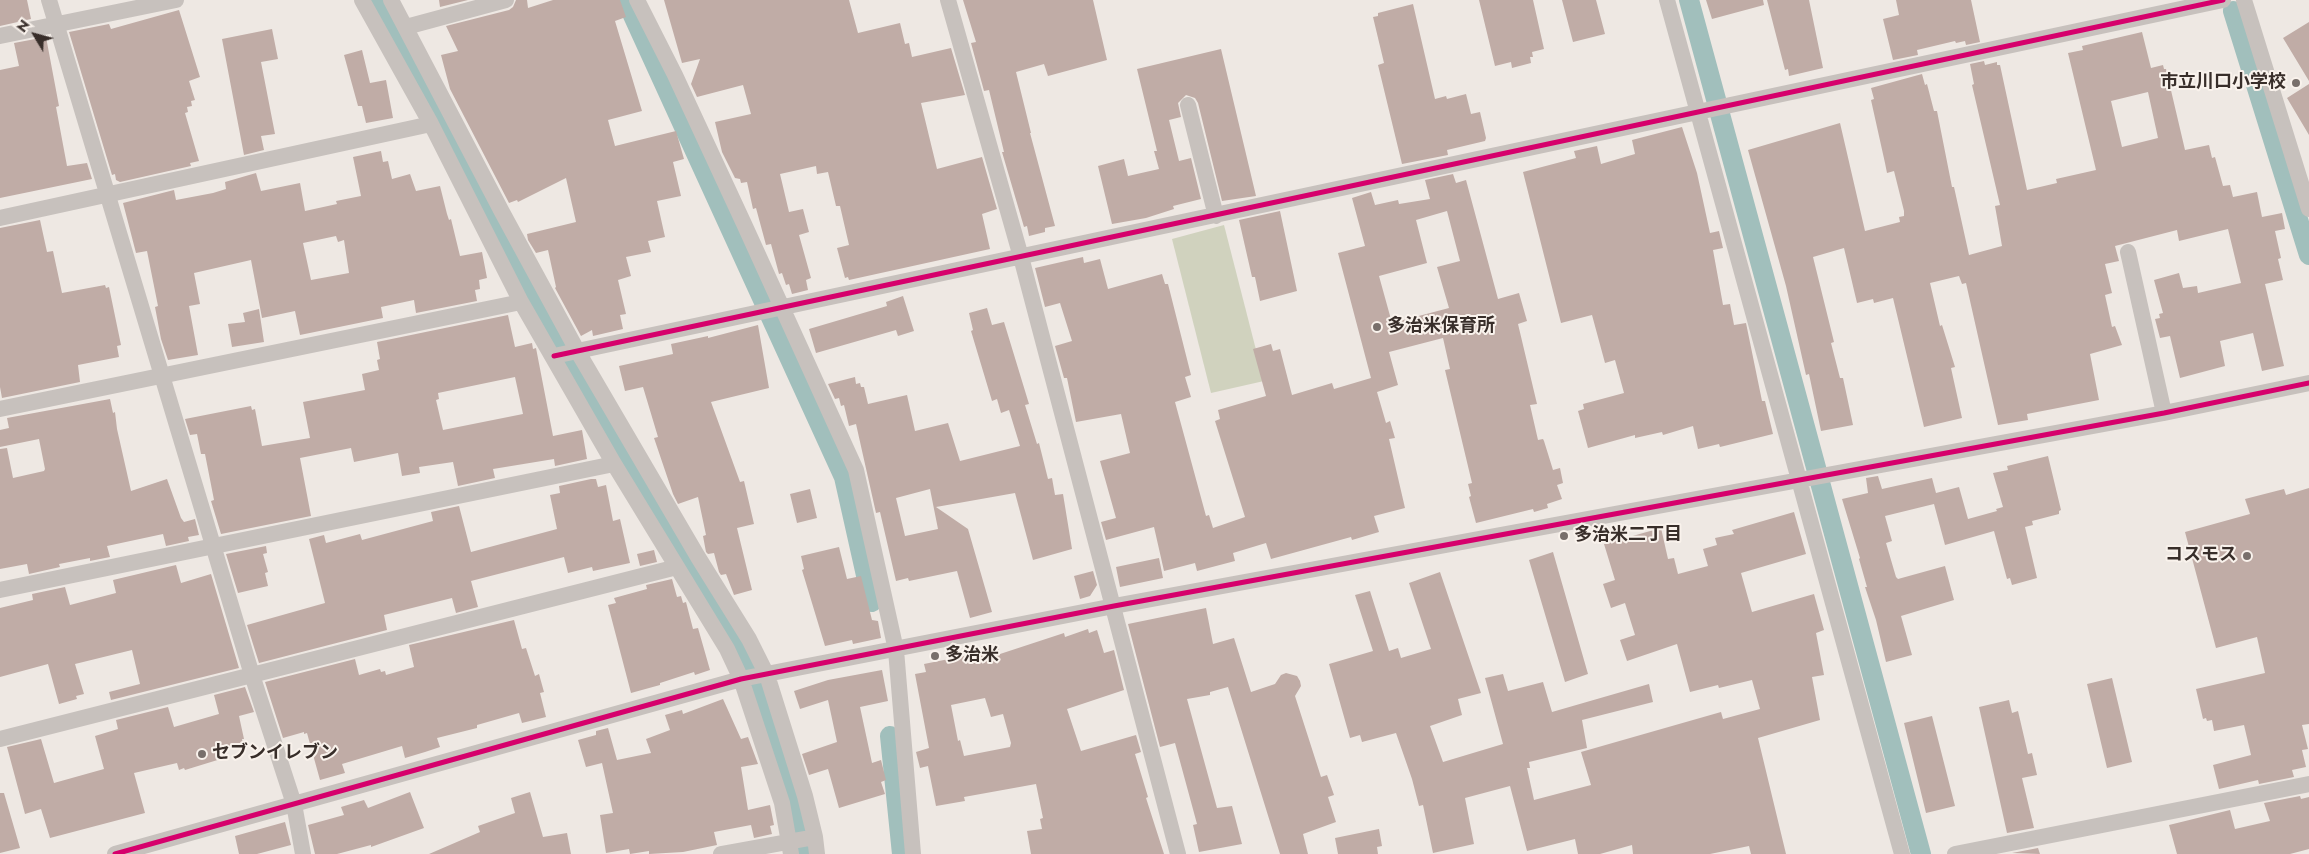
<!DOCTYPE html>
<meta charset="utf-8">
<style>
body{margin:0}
#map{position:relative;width:2309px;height:854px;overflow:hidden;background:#eee8e3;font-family:Jost,sans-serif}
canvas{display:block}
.north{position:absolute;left:10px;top:10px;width:50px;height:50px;-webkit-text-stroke:4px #f9f2ec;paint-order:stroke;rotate:307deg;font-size:14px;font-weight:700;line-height:20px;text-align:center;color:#382e2a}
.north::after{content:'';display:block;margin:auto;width:18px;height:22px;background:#382e2a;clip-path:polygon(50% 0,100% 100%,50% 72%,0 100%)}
</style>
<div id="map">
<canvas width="2309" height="854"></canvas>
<div class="north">N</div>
</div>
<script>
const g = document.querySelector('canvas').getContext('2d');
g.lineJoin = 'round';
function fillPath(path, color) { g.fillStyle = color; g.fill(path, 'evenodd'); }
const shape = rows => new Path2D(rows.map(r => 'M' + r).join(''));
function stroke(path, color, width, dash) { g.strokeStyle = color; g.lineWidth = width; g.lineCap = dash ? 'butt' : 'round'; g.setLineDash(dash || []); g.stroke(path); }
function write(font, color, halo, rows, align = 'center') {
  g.font = font + ' Jost,"Noto Sans JP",sans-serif'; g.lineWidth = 4; g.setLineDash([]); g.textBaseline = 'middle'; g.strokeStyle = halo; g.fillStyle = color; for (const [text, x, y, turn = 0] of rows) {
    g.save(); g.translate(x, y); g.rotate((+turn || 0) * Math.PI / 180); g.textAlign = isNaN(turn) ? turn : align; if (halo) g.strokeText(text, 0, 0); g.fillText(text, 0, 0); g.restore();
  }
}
fillPath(shape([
 [1224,225,1264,381,1211,393,1172,239]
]), '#d0d2be');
stroke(shape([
 [377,0,543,312,650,496,750,662,795,803,804,854],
 [626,0,844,477,872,602],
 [1689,0,1921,854],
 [2233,11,2309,255],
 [890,736,902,854]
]), '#a1bfbc', 20);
fillPath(shape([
 [0,0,27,0,31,19,0,26],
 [439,0,468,0,440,7],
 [516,0,527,0,528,8,553,0,620,0,626,17,615,21,642,111,608,120,615,146,676,131,684,159,673,162,681,196,657,201,665,237,648,241,651,252,626,257,631,276,618,280,626,314,620,315,623,329,593,336,592,330,581,336,555,288,556,287,548,250,536,253,528,240,527,234,576,222,566,178,518,202,517,200,509,203,450,89,441,55,458,51,446,26,509,10,513,7],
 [664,0,849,0,858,33,900,23,905,44,909,43,912,57,951,48,965,95,921,103,937,169,982,157,997,209,982,214,990,249,849,280,848,277,845,278,837,248,849,245,840,206,836,206,828,172,817,174,816,166,780,174,789,212,803,209,809,232,799,235,811,278,806,280,808,290,792,294,789,284,786,285,782,273,779,274,771,244,766,245,756,208,753,209,747,182,741,183,740,179,735,178,722,152,715,122,751,114,743,85,697,97,691,84,700,59,682,63],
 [963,0,1093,0,1107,60,1048,76,1044,64,1016,72,1031,133,1030,133,1055,226,1045,228,1045,232,1029,236,1027,226,1024,227,1002,152,1004,152,989,90,984,91,971,43,976,42],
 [1479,0,1533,0,1544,49,1532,52,1533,57,1530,57,1531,63,1512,68,1511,62,1495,66],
 [1562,0,1596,0,1605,34,1573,42],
 [1706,0,1763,0,1764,5,1712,19],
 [1767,0,1809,0,1823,68,1789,76,1788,69,1785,70],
 [1896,0,1971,0,1980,42,1966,45,1965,41,1956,43,1955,41,1917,50,1918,55,1893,60,1883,19,1899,15],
 [1413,4,1435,99,1446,96,1447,99,1466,94,1471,114,1480,112,1486,138,1485,141,1447,150,1448,155,1402,164,1378,65,1384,63,1373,17,1378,16,1378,13],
 [179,10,200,77,189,81,195,100,191,101,192,106,187,107,188,112,185,113,199,161,190,163,191,166,120,182,116,180,115,174,112,175,69,32,109,24,111,29],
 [2309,22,2309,81,2283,38],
 [272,29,278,59,261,62,275,134,261,136,264,150,244,155,222,39],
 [2142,32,2151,68,2163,65,2164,69,2166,69,2185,150,2209,145,2212,158,2215,157,2223,186,2230,185,2233,197,2257,192,2262,217,2282,213,2285,229,2275,231,2281,258,2278,259,2283,280,2265,284,2284,366,2262,371,2253,333,2220,341,2225,366,2180,378,2170,336,2160,338,2155,319,2160,318,2159,314,2163,313,2154,280,2179,273,2183,288,2197,286,2198,293,2241,283,2228,229,2179,241,2177,230,2115,246,2119,261,2105,264,2112,293,2105,295,2112,327,2115,326,2122,345,2090,354,2099,400,2027,414,2028,420,1998,425,1966,283,1962,284,1959,276,1930,283,1940,326,1942,325,1955,367,1951,368,1962,418,1924,427,1893,298,1874,303,1873,299,1857,303,1844,248,1813,257,1834,342,1831,343,1840,378,1843,378,1853,425,1821,431,1809,374,1806,375,1786,286,1748,150,1840,123,1865,231,1900,222,1899,217,1904,216,1904,211,1894,171,1887,173,1885,163,1871,100,1874,99,1871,88,1922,74,1925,85,1927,84,1934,111,1937,111,1952,187,1954,187,1969,255,2002,246,1995,206,2000,205,1972,85,1974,84,1970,64,1984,61,1985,65,1997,62,1997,65,2000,65,2027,190,2057,183,2056,179,2096,170,2068,53,2083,50,2082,46],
 [2148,92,2158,138,2122,147,2111,101],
 [46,37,59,106,56,107,67,166,87,163,92,179,0,198,0,70,19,66,14,43],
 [1221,49,1256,196,1222,201,1198,103,1195,98,1186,95,1178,103,1181,117,1169,120,1179,161,1191,158,1201,199,1173,206,1174,209,1146,218,1112,224,1098,166,1124,159,1128,176,1159,169,1154,151,1157,151,1137,69],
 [362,50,370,83,386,80,393,118,366,123,362,106,358,106,344,55],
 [2309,84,2309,135,2287,98],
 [1682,127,1697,173,1710,233,1719,231,1723,248,1713,250,1723,305,1730,304,1734,325,1746,323,1762,401,1765,401,1773,434,1720,447,1719,444,1698,449,1693,426,1663,435,1662,432,1635,438,1635,435,1588,448,1578,411,1584,409,1583,404,1624,393,1615,360,1605,363,1592,315,1561,323,1523,172,1576,158,1574,151,1597,146,1601,164,1635,154,1632,140],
 [381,151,383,162,388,161,392,179,410,174,416,191,440,186,447,214,449,220,451,219,460,256,482,252,487,278,479,280,480,289,475,290,477,301,416,313,414,300,381,307,383,318,300,335,295,311,262,318,251,260,194,273,200,304,189,306,198,355,168,360,161,339,155,307,158,306,147,251,136,253,123,203,174,190,176,200,213,193,226,189,225,182,256,173,261,191,300,183,305,211,337,204,336,201,361,196,353,157],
 [336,236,338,242,344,240,349,273,311,280,303,243],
 [1453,174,1456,183,1466,180,1498,299,1519,293,1527,321,1518,324,1537,404,1530,405,1538,440,1543,439,1544,441,1553,470,1560,468,1563,483,1557,485,1562,499,1547,504,1548,508,1534,512,1533,509,1476,523,1469,497,1471,496,1468,484,1472,483,1445,370,1450,369,1443,338,1389,352,1398,385,1377,392,1386,423,1390,421,1395,438,1389,439,1405,508,1374,516,1379,532,1352,540,1351,537,1271,559,1266,543,1233,553,1235,561,1197,571,1195,563,1164,571,1154,527,1106,540,1101,522,1116,518,1100,461,1130,453,1121,414,1076,422,1067,378,1064,378,1055,346,1072,341,1060,303,1045,307,1035,268,1083,257,1084,263,1100,259,1108,289,1162,274,1165,284,1168,284,1191,375,1185,377,1191,397,1175,402,1206,516,1209,515,1213,528,1245,517,1215,421,1220,419,1218,410,1266,396,1253,349,1271,344,1273,351,1280,349,1292,395,1332,383,1334,389,1371,378,1338,253,1365,246,1352,198,1371,192,1375,205,1398,200,1399,204,1430,199,1425,180],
 [1447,211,1460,261,1437,267,1449,308,1392,323,1379,276,1427,263,1416,220],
 [1280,211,1297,291,1260,301,1255,277,1252,277,1239,220],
 [40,220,47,252,53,251,62,293,105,285,106,288,109,287,121,345,117,346,119,357,78,365,80,382,2,398,0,387,0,228],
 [903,296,914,331,898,336,896,330,816,353,809,329,887,306,886,302],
 [987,308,992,325,1004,322,1029,404,1025,405,1037,444,1039,443,1048,479,1052,478,1055,495,1063,494,1072,549,1033,560,1015,493,936,507,968,529,992,612,970,618,957,571,909,581,908,578,896,581,880,512,876,513,856,424,849,426,844,405,841,406,839,398,835,399,828,384,855,377,856,384,860,383,861,387,864,387,868,404,907,395,915,431,948,423,960,461,1020,446,1009,410,1001,413,997,399,992,401,971,331,973,330,969,313],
 [930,489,938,529,905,536,896,498],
 [259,309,264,342,232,347,228,324,245,322,243,313],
 [508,315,515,347,532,343,533,349,536,348,553,436,582,430,587,459,555,466,554,459,493,469,495,478,458,486,453,462,419,467,420,473,402,476,398,453,354,462,351,448,300,458,311,516,221,534,211,501,214,500,205,454,201,454,197,434,190,435,185,419,251,406,252,410,255,409,262,446,310,438,303,402,365,390,362,374,379,370,377,360,380,359,377,342],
 [515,377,523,414,443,430,436,400,439,399,438,393],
 [758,325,769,388,711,402,740,482,744,481,754,524,737,528,752,590,734,595,726,574,721,575,719,572,714,553,708,554,706,552,703,536,706,535,698,497,678,504,673,494,654,438,658,437,643,387,625,391,619,366,673,354,671,344,708,336,708,338],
 [110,399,113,413,115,412,117,429,131,491,167,479,181,518,184,522,195,519,199,535,188,537,189,541,166,546,163,534,107,546,110,557,90,561,90,558,59,564,60,567,29,574,27,564,0,569,0,449,7,448,13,478,44,471,45,469,39,439,0,447,0,430,9,428,7,418],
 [2048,456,2061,510,2059,511,2059,514,2032,521,2033,525,2025,527,2037,578,2012,585,2010,578,2007,579,1994,531,1945,545,1934,504,1885,516,1892,541,1886,543,1896,577,1898,579,1945,566,1954,600,1901,616,1912,655,1886,662,1876,620,1865,587,1867,587,1859,559,1860,558,1842,499,1868,493,1866,478,1878,476,1882,489,1932,478,1936,493,1959,487,1968,519,1997,511,1996,509,2003,507,1993,473,2008,470,2007,466],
 [591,479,596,479,598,487,606,485,613,521,620,519,630,563,593,571,592,567,568,573,564,557,471,581,478,607,456,613,452,598,384,615,387,630,259,663,247,625,325,603,309,539,324,535,326,543,360,534,362,540,433,521,431,512,459,506,471,552,557,529,550,495,560,493,559,486],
 [2309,488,2309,724,2302,725,2308,749,2302,750,2306,767,2292,770,2294,777,2259,784,2258,780,2219,789,2213,765,2251,755,2244,725,2214,731,2212,720,2207,721,2206,718,2203,719,2196,689,2265,673,2257,637,2216,648,2185,532,2250,514,2245,499,2284,489,2286,495],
 [810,489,817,518,797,523,790,494],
 [1794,512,1806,554,1741,573,1752,612,1814,594,1824,630,1816,633,1824,675,1812,677,1820,720,1758,738,1786,854,1751,854,1749,846,1710,854,1633,854,1632,845,1600,854,1578,854,1575,839,1527,851,1510,786,1465,798,1474,844,1433,853,1423,805,1419,806,1412,779,1396,733,1362,742,1360,735,1350,738,1329,664,1373,651,1355,595,1370,591,1389,651,1398,648,1401,658,1431,649,1409,583,1440,572,1481,693,1458,699,1462,715,1430,726,1443,762,1503,744,1485,678,1503,674,1508,691,1543,682,1552,712,1649,684,1653,702,1582,720,1587,748,1529,762,1530,768,1527,768,1534,800,1591,785,1581,752,1721,712,1723,719,1760,709,1752,680,1719,688,1718,685,1690,692,1677,644,1627,661,1620,640,1635,635,1625,603,1611,608,1603,584,1615,580,1604,544,1661,528,1668,559,1674,558,1678,574,1708,566,1703,549,1717,545,1715,538,1734,534,1732,530],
 [266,546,267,553,263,554,268,572,265,573,268,586,238,593,226,554],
 [839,547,847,579,861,576,872,620,878,621,881,638,853,644,852,640,825,646,802,570,804,569,801,556],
 [654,550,657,562,640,566,637,554],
 [1553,552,1588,674,1565,682,1529,560],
 [1159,558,1163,578,1120,587,1116,567],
 [176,565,181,583,211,574,239,668,111,700,109,692,140,684,132,650,75,664,84,694,76,696,77,699,59,704,48,664,0,677,0,608,33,600,32,594,65,587,70,605,116,593,113,580],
 [1093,571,1097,585,1090,596,1080,599,1074,576],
 [672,579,677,597,681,596,683,603,686,602,693,629,698,628,710,670,695,675,694,672,660,683,660,685,631,693,608,605,616,603,614,598,647,589,646,585],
 [1206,608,1213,644,1234,638,1251,692,1275,684,1281,675,1286,673,1297,676,1300,681,1301,686,1295,696,1321,777,1327,775,1334,795,1328,797,1336,822,1303,834,1308,854,1280,854,1228,687,1210,692,1210,695,1187,699,1217,808,1232,806,1242,844,1199,852,1193,825,1197,824,1175,743,1160,747,1128,624],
 [514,620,522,649,526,648,535,676,539,674,544,692,540,693,546,717,522,723,519,713,477,725,477,728,437,738,440,747,425,752,405,758,402,746,342,764,345,773,320,780,307,733,304,734,304,732,283,738,265,682,355,659,359,675,380,669,381,672,385,671,386,675,414,667,409,645],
 [1088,629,1089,633,1097,630,1104,653,1114,650,1124,690,1067,709,1081,751,1136,735,1141,752,1135,754,1148,797,1146,798,1164,854,1031,854,1027,831,1042,829,1040,819,1043,818,1036,784,964,797,965,801,936,806,928,766,920,768,916,752,929,748,915,674,926,672,924,664,964,656,997,645,1000,654,1064,633,1065,637],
 [985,698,991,717,1003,714,1011,743,1010,747,964,756,960,740,958,741,951,705],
 [882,670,888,701,860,707,872,763,881,760,886,780,881,782,885,794,839,808,828,769,809,775,802,754,837,742,828,700,800,709,794,691,828,680],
 [2112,678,2132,762,2107,768,2087,684],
 [245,687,254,712,239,716,244,739,242,739,243,744,222,750,224,758,185,770,184,768,179,770,177,763,134,773,145,813,50,838,41,809,25,814,7,747,41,739,54,783,104,769,95,736,118,729,116,720,168,707,174,727,219,714,214,695],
 [723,699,741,739,748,737,758,764,741,767,748,810,770,805,774,825,770,826,772,834,754,838,751,825,714,832,717,845,683,852,649,854,649,851,630,854,629,849,606,853,600,815,613,813,602,763,586,767,578,740,596,735,596,731,608,728,617,760,651,753,646,739,670,730,665,715,682,710,683,714],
 [2009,700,2012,713,2018,711,2028,754,2032,753,2037,775,2022,778,2034,828,2007,833,1979,707],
 [1932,716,1955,806,1926,813,1904,723],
 [410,792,424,828,371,847,371,845,337,854,315,854,308,825,344,815,341,807,364,800,368,808],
 [530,792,543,837,567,833,571,854,429,854,480,832,478,826,515,813,511,798],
 [0,793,4,793,20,848,0,853],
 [2300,796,2301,799,2309,797,2309,849,2290,854,2177,854,2169,825,2230,810,2235,829,2270,821,2264,803],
 [285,822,291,845,257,854,239,854,235,836],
 [1379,829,1382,846,1377,847,1378,854,1338,854,1335,838],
 [2038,848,2040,854,2012,853]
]), '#c0aca6');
stroke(shape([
 [49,0,252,675,294,804,303,854],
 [362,0,431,124,521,302,614,464,727,649,741,679,782,803,791,854],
 [391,0,502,212,578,352,698,557,749,639,767,675,805,796,815,837,817,854],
 [637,0,675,75,745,226,856,470,896,650,913,854],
 [948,0,1021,257,1178,854],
 [1667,0,1902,854],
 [2244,0,2309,209],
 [406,27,506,0],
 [0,36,176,0],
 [1188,105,1216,216],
 [0,218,431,124],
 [2128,252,2164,413],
 [554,356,2223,0],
 [0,409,521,302],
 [0,590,614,464],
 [0,739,677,567],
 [115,854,741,679,1114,606,2164,413,2309,383],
 [721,854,815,837],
 [1955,854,2309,784]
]), '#c7c1bd', 16);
stroke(shape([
 [554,356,2223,0],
 [115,854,741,679,1114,606,2164,413,2309,383]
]), '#d6006c', 5);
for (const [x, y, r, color] of [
 [2296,83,5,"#786f6b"],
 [1377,327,5,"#786f6b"],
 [1564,536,5,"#786f6b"],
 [2247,556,5,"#786f6b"],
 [935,656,5,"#786f6b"],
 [202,754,5,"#786f6b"]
]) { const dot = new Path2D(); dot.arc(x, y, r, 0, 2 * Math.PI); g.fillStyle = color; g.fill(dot); stroke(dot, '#f9f2ec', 2); }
write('bold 18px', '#382e2a', '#f9f2ec', [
 ["市立川口小学校",2286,83,"right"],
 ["多治米保育所",1387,327],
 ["多治米二丁目",1574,536],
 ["コスモス",2237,556,"right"],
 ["多治米",945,656],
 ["セブンイレブン",212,754]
], 'left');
</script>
